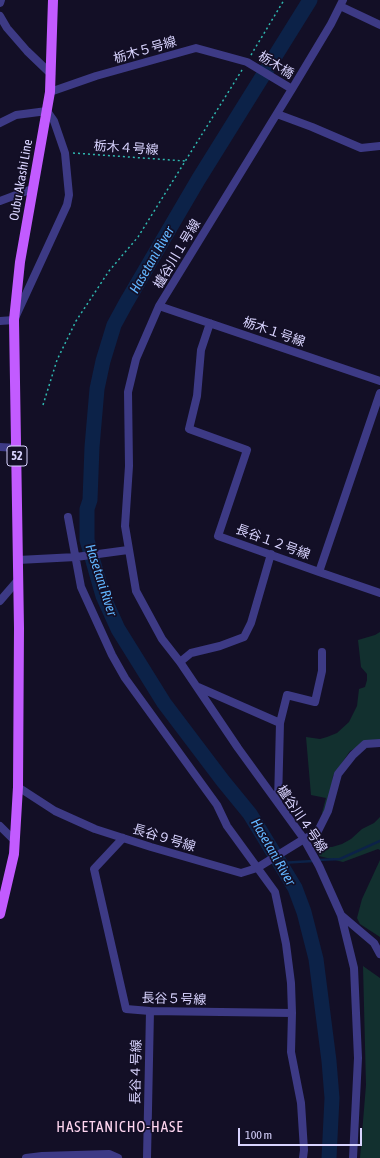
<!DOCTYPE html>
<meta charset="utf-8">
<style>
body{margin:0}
#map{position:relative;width:380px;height:1158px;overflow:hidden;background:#130f26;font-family:"Asap Condensed",sans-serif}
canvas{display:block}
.scale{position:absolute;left:238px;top:1128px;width:124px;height:18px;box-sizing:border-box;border:2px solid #d9d4ff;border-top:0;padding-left:5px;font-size:12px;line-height:14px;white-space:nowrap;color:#d9d4ff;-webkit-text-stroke:3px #130f26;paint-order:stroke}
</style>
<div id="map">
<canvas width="380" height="1158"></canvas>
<div class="scale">100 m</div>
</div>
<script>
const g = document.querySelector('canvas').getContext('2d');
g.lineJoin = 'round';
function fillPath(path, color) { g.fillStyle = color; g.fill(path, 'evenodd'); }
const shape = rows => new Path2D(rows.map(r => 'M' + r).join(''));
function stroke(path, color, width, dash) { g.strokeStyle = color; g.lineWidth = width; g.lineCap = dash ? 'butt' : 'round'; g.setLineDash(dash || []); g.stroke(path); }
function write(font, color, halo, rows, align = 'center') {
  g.font = font + ' "Asap Condensed","Noto Sans JP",sans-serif'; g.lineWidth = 3.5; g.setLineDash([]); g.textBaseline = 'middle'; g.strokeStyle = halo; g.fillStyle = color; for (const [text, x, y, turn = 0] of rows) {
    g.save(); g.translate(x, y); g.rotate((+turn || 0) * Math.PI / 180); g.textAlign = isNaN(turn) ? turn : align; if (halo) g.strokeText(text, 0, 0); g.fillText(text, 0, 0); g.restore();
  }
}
fillPath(shape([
 [380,632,380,741,368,742,350,751,333,776,331,795,325,813,322,813,326,798,311,795,306,737,320,739,327,737,337,733,349,722,357,706,359,689,365,687,367,680,367,674,361,667,358,640,375,635],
 [380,817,380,850,378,849,343,862,319,856,319,847,332,847,342,844,351,839,362,829,374,823],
 [380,860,380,937,360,924,357,918,362,899],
 [363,966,380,978,380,1158,360,1158,366,1085]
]), '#12302f');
stroke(shape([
 [318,860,340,859,380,841],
 [280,863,313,861]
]), '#0c2248', 2.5);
stroke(shape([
 [310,0,198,180,126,303,114,325,103,361,97,389,92,447,90,500,87,509,87,540,103,596,118,629,164,703,223,781,250,814,295,888,304,912,316,959,329,1061,332,1098,329,1158]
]), '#0c2248', 15);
stroke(shape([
 [251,55,284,0],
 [73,153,185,161],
 [43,405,57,360,76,321,109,271,138,237,242,70]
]), '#2fb8b0', 1.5, [2, 3]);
stroke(shape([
 [343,0,331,24,292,89,159,306,136,359,128,392,129,466,125,526,136,591,162,639,180,662,238,748,304,839,319,866,341,915,354,968,358,1058,353,1158],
 [0,3,1,0],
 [340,6,380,25],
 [0,16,7,28,27,51,51,74],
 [50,92,96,76,196,48,247,62,292,89],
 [277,114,312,127,361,148,380,146],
 [0,123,16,115,47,111,54,121,65,153,69,195,67,205,14,320,0,321],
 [0,201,32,189],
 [159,306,380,381],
 [210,323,201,350,197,396,189,429,247,450,218,536,319,572,380,393],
 [0,447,17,448],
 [68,517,81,587,112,655,125,678,217,805,227,826,275,892,286,944,291,983,292,1013,291,1052,301,1103,304,1150,303,1158],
 [18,560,76,557,128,550],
 [319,572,380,593],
 [0,601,18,580],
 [180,662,191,653,220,646,244,637,251,623,271,554],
 [198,687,280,723],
 [18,787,55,811,95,829,151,847,241,873,257,868,304,839,317,833,328,811,338,774,353,755,365,744,380,743],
 [278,802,280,723,287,695,315,702,322,671,322,652],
 [0,826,15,841],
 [123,838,94,869,126,1009,150,1011,292,1013],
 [341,915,374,943,380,954],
 [26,1158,42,1156,109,1154,118,1158],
 [147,1158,150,1011]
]), '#3d3a85', 8);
stroke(shape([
 [0,914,14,854,18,787,19,628,14,320,20,262,50,92,53,0]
]), '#c25bff', 10);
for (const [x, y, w] of [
 [17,456,20]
]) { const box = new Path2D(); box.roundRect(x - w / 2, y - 10, w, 20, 3); g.fillStyle = '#130f26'; g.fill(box); stroke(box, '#d9d4ff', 1); }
write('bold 12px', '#d9d4ff', null, [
 ["52",17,456]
]);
write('13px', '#d9d4ff', '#130f26', [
 ["栃木５号線",145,50,-16],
 ["栃木橋",276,65,32],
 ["栃木４号線",126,148,4],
 ["Oubu Akashi Line",21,180,-80],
 ["櫨谷川１号線",177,254,-59],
 ["栃木１号線",274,332,19],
 ["長谷１２号線",273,542,20],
 ["櫨谷川４号線",302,819,56],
 ["長谷９号線",164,838,17],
 ["長谷５号線",174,999,2],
 ["長谷４号線",136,1072,-89]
]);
write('italic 14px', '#62b6ff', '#130f26', [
 ["Hasetani River",152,260,-60],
 ["Hasetani River",101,580,72],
 ["Hasetani River",273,852,60]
]);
g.letterSpacing = '1px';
write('15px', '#ffd6f0', '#130f26', [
 ["HASETANICHO-HASE",120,1127]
]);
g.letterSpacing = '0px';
</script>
